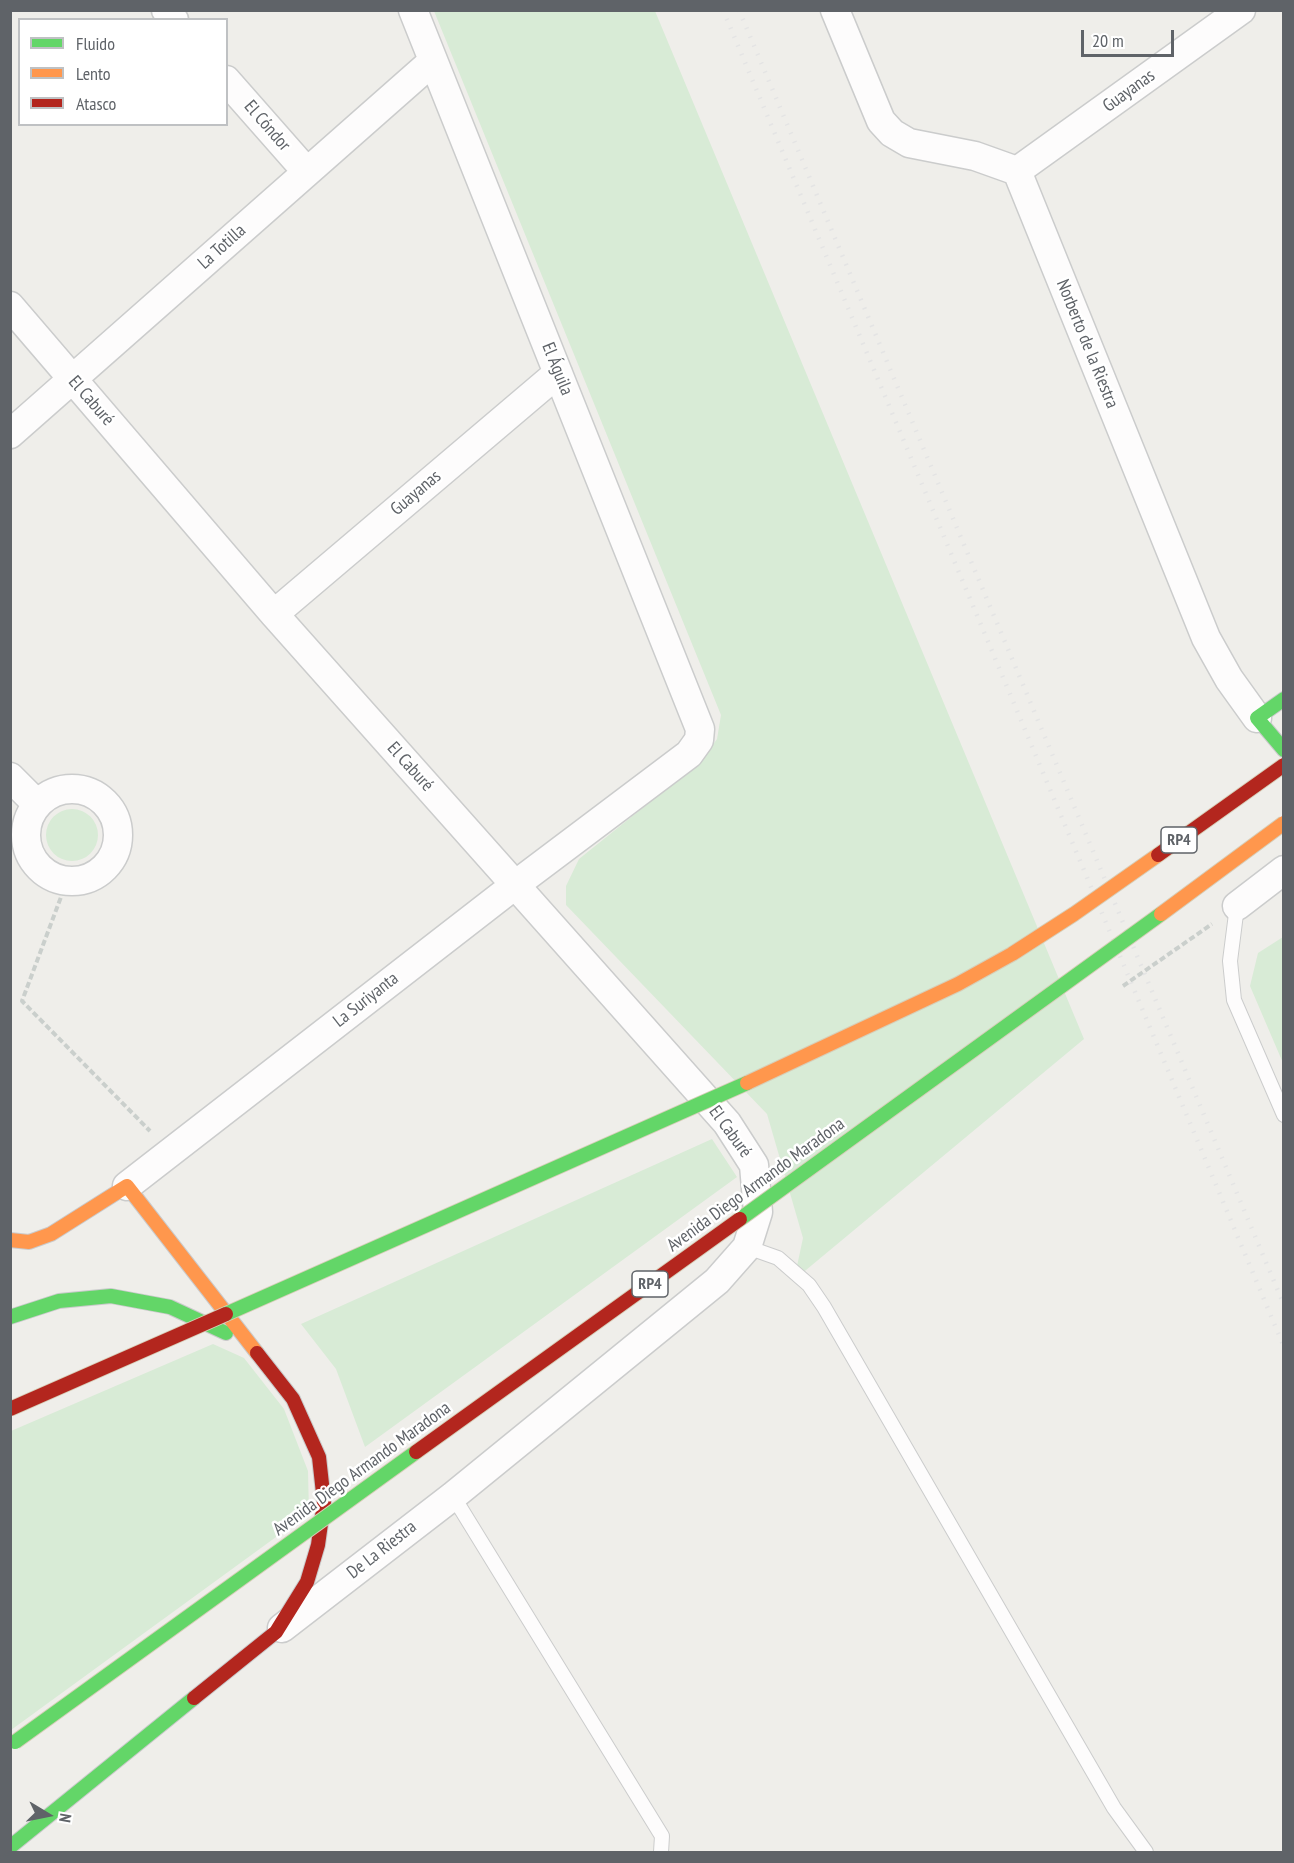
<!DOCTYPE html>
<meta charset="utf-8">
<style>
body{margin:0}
#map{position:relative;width:1294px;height:1863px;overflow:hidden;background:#efeeea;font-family:"PT Sans Narrow",sans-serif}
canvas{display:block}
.frame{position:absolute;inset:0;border:12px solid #5f6368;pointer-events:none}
.legend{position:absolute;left:18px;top:18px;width:210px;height:108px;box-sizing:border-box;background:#fff;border:2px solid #bfc1c3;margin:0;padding:8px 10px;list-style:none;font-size:18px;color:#5f6368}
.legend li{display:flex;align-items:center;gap:12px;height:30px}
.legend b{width:30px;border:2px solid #bfc1c3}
.north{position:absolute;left:18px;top:1785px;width:60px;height:60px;-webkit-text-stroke:4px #fff;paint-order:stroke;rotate:100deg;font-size:16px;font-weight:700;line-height:24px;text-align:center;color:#5f6368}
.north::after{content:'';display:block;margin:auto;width:21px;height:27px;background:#5f6368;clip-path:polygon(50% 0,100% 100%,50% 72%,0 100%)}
.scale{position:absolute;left:1081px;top:30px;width:93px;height:27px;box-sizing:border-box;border:3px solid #5f6368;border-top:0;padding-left:8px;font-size:18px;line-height:21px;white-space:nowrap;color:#5f6368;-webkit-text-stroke:4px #fff;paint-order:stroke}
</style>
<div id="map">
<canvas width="1294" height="1863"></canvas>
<div class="frame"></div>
<ul class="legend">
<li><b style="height:8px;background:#63d668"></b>Fluido</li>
<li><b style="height:8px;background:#ff974d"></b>Lento</li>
<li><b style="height:8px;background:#b3261e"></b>Atasco</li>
</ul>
<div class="north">N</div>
<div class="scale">20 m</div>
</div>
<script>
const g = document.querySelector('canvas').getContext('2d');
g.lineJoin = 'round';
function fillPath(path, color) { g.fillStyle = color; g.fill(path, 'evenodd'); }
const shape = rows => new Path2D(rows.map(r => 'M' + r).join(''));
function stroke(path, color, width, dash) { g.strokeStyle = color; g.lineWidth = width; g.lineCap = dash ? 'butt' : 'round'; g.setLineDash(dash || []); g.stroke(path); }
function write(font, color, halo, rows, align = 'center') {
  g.font = font + ' "PT Sans Narrow",sans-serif'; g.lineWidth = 5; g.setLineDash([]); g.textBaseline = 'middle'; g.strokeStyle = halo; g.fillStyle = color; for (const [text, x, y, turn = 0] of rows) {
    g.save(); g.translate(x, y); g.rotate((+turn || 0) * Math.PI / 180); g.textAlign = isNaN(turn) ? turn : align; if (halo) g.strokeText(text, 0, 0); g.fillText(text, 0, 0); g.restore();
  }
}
fillPath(shape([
 [434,11,655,11,1084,1039,794,1280,803,1238,767,1114,566,905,566,886,579,859,701,761,717,739,721,715],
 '46 835a26 26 0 1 1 52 0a26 26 0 1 1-52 0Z',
 [1283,937,1283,1063,1250,986,1258,953],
 [712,1139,737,1177,365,1447,336,1369,301,1324],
 [213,1344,244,1358,284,1409,308,1471,309,1513,11,1730,11,1431]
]), '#d8ebd6');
const lane = shape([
 [1237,906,1230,961,1234,1000,1284,1115],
 [747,1247,778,1258,809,1285,824,1307,1114,1808,1146,1852],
 [453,1496,662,1836,661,1852]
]);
const street = shape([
 [166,10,174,20],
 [835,10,881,121,892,133,909,143,975,156,1017,171,1206,638,1229,679,1257,718],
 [226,80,307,172],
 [1017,171,1241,10],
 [10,306,274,614,727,1123,754,1165,758,1212,747,1247,717,1281,453,1496,282,1628],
 [10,434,433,61],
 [274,614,558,373],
 [10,777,37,804],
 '26 835a46 46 0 1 1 92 0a46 46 0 1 1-92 0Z',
 [1237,906,1284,870],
 [127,1186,515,885,689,754,699,740,700,729,413,10]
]);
const fast = shape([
 [1284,699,1257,718,1284,750],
 [10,1317,59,1301,111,1296,170,1307,226,1333],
 [10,1847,194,1698]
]);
const slow = shape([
 [10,1240,29,1242,51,1234,127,1186,257,1353]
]);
const jam = shape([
 [194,1698,276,1632,307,1582,318,1545,324,1502,319,1457,293,1399,257,1353]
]);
stroke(lane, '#cbcccc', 16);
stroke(street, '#cbcccc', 31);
stroke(fast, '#cacacb', 16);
stroke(slow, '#cacacb', 16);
stroke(jam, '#cacacb', 16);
stroke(shape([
 [67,881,22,1001,150,1131],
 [1123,986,1212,924]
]), '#cacfcc', 4, [6, 3]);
stroke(lane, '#fdfcfc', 14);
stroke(street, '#fdfcfc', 28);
stroke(fast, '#63d668', 14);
stroke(slow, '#ff974d', 14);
stroke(jam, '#b3261e', 14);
stroke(shape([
 [723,10,1284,1347],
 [739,10,1284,1305]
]), '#e4e4e4', 4.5, [1.5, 8]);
const fastBridge = shape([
 [740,1219,1161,914],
 [226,1314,747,1083],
 [15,1742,416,1452]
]);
const slowBridge = shape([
 [1161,914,1284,823],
 [747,1083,958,984,1012,954,1074,914,1158,855]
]);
const jamBridge = shape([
 [1158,855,1284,765],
 [10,1409,226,1314],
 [416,1452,740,1219]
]);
stroke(fastBridge, '#d7ceb8', 16, []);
stroke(slowBridge, '#d7ceb8', 16, []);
stroke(jamBridge, '#d7ceb8', 16, []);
stroke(fastBridge, '#63d668', 14);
stroke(slowBridge, '#ff974d', 14);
stroke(jamBridge, '#b3261e', 14);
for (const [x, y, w] of [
 [1179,840,36],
 [650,1284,36]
]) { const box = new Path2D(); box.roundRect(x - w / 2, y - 13, w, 26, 4.5); g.fillStyle = '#fff'; g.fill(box); stroke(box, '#5f6368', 1.5); }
write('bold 16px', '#5f6368', null, [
 ["RP4",1179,840],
 ["RP4",650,1284]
]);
write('18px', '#5f6368', '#fff', [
 ["Guayanas",1129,91,-36],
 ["El Cóndor",267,126,49],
 ["La Totilla",222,247,-42],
 ["Norberto de la Riestra",1087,344,68],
 ["El Águila",557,369,68],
 ["El Caburé",91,401,49],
 ["Guayanas",416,493,-40],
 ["El Caburé",410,767,48],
 ["La Suriyanta",366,1000,-38],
 ["El Caburé",730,1132,54],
 ["Avenida Diego Armando Maradona",756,1185,-36],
 ["Avenida Diego Armando Maradona",362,1469,-36],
 ["De La Riestra",382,1550,-38]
]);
</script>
